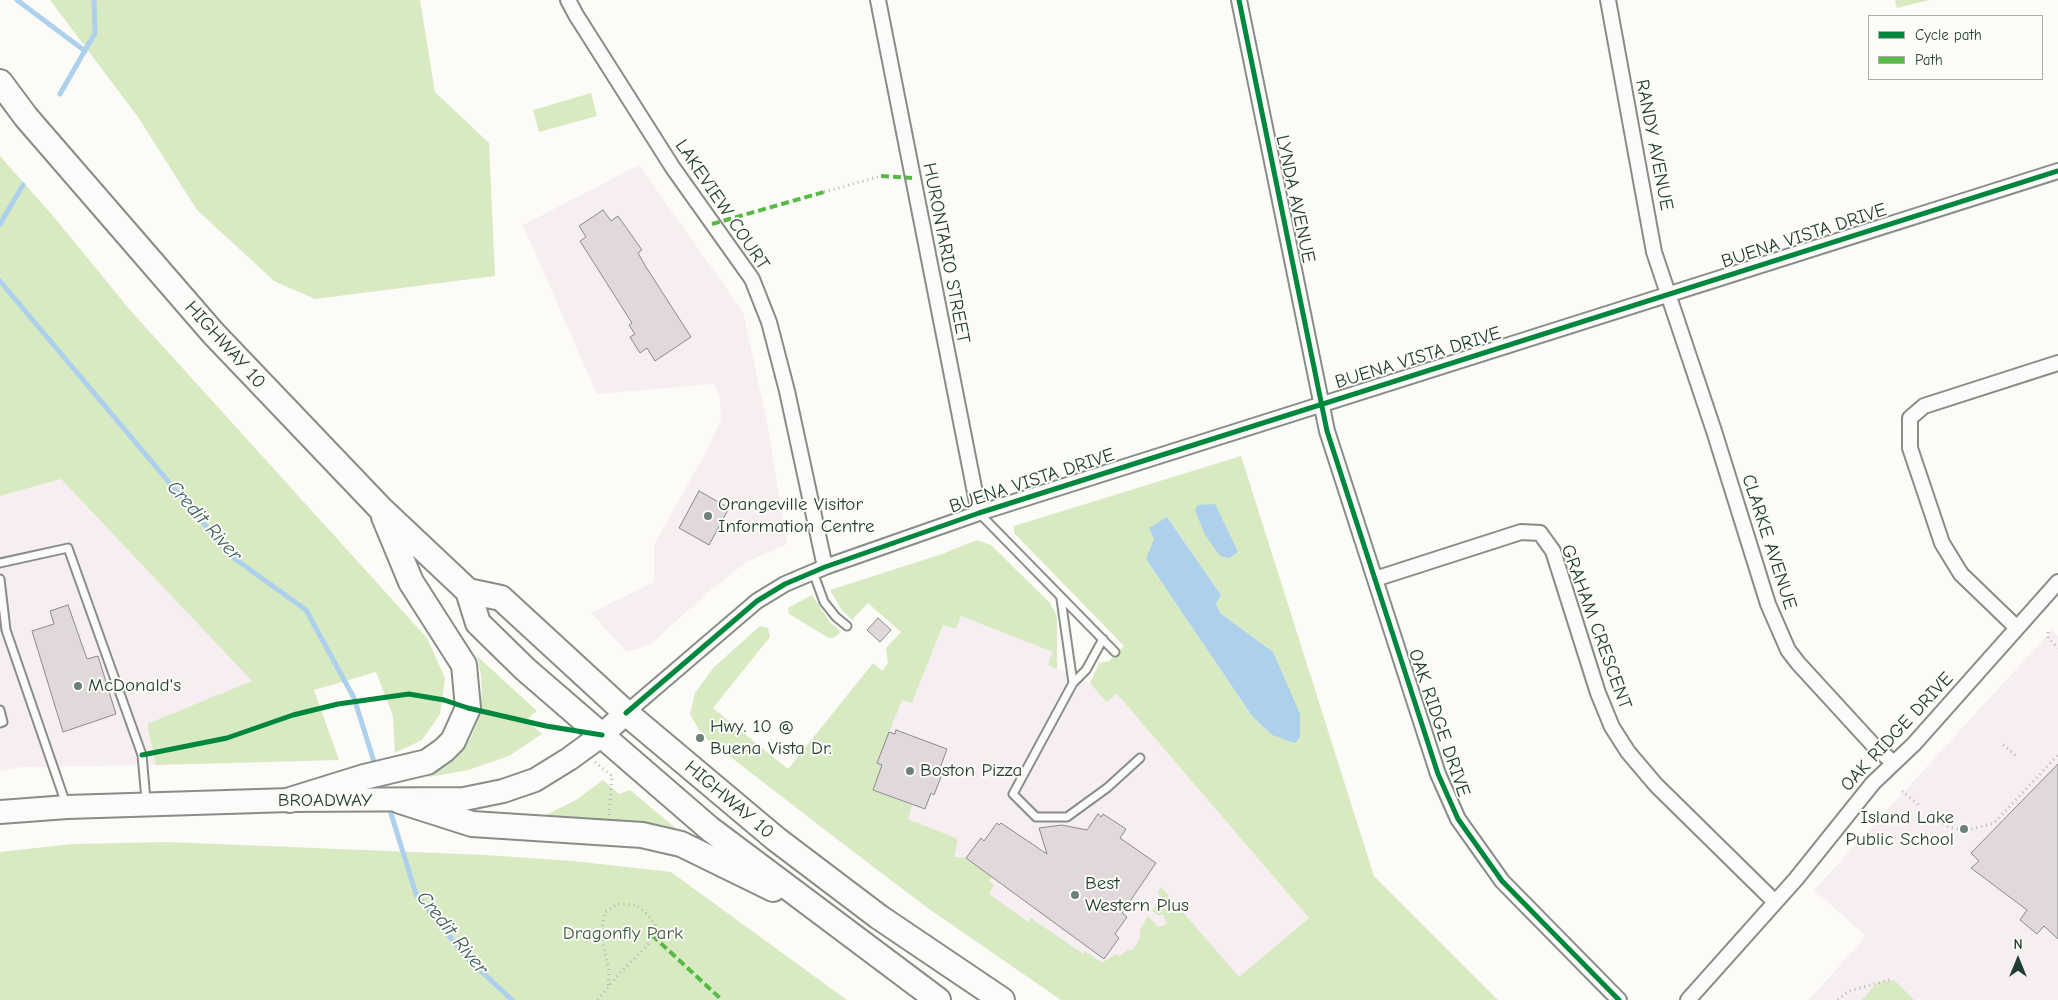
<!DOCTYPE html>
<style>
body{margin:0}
#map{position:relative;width:2058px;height:1000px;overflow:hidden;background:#fcfbf8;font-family:"Comic Neue",sans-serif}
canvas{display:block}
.legend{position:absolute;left:1868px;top:15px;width:175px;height:65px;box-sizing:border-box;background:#fdfcf7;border:1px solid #a4b0a9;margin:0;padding:6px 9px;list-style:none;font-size:15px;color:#1f3d34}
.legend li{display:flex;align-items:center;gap:10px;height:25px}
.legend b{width:25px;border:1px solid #a4b0a9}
.north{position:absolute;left:1993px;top:935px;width:50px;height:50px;-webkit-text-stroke:4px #fdfcf7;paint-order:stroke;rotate:0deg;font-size:14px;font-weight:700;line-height:20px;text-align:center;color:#1f3d34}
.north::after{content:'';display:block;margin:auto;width:18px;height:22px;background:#1f3d34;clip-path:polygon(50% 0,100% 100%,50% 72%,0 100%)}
</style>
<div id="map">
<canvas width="2058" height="1000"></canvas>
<ul class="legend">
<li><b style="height:6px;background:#00873e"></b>Cycle path</li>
<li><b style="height:6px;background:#58b947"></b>Path</li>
</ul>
<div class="north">N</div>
</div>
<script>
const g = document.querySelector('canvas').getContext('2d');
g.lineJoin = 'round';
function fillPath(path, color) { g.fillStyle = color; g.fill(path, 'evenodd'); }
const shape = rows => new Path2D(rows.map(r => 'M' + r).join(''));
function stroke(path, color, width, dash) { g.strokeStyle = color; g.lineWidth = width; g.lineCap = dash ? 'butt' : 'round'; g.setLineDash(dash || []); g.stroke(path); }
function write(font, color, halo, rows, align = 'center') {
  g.font = font + ' "Comic Neue",sans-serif'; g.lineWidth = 4; g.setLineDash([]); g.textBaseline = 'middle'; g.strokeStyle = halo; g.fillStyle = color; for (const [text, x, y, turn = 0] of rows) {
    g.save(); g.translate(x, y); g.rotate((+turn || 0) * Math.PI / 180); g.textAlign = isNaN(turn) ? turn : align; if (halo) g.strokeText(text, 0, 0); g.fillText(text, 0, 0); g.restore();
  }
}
fillPath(shape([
 [639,165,743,312,767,422,787,544,748,561,714,587,651,644,627,652,591,613,654,582,654,545,706,452,721,420,720,396,713,384,597,394,523,225],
 [61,479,253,681,147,724,156,765,22,767,0,771,0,496],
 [961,616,1054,652,1049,665,1090,683,1106,702,1116,693,1309,918,1232,983,1136,986,975,903,953,857,958,839,908,819,873,790,882,766,877,763,902,699,912,703,943,625],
 [2052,630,2058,636,2058,1000,1809,1000,1866,936,1814,890]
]), '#f6eef0');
fillPath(shape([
 [50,0,420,0,435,92,489,143,495,276,315,299,274,281,197,210,138,117],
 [1895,0,1929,0,1897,8],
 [591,93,597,116,539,132,533,110],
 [0,156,54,217,130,310,427,638,445,678,440,714,422,740,395,753,393,716,376,672,314,690,339,760,156,765,147,724,252,681,61,479,0,496],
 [1241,456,1374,876,1498,1000,1061,1000,929,909,838,840,702,735,690,714,695,693,714,667,760,626,768,628,770,637,713,708,788,769,873,663,882,671,888,663,886,648,901,632,868,603,852,620,841,609,830,590,942,554,977,540,991,545,1050,603,1057,616,1057,669,1048,665,1053,652,961,616,956,629,943,625,912,703,902,700,877,763,882,765,873,790,912,805,908,819,958,839,954,857,966,858,992,877,989,881,994,885,989,894,1028,922,1031,918,1083,954,1085,951,1102,963,1115,954,1120,956,1128,950,1133,950,1140,938,1140,930,1148,916,1158,927,1167,924,1163,915,1158,915,1152,911,1160,898,1158,892,1161,887,1239,977,1309,918,1117,694,1106,702,1090,683,1099,663,1109,661,1124,646,1014,533,1014,526],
 [1167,517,1221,595,1216,604,1220,613,1273,652,1272,735,1252,716,1146,559],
 [812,595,829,621,841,632,835,637,829,638,789,614,788,608],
 [477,656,537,711,526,720,542,734,509,756,468,770,429,777,428,776,458,756,471,738,479,717,482,693,481,675],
 [603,780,619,794,630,790,685,836,655,825,629,821,544,816,576,800],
 [168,842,486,855,573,861,671,872,847,1000,0,1000,0,852,72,844],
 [1894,980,1914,1000,1862,1000,1877,983]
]), '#d8eac2');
fillPath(shape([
 [1215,504,1238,552,1229,558,1220,556,1205,535,1195,510,1198,505],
 [1167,517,1221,595,1216,604,1220,613,1273,652,1300,714,1300,737,1295,743,1272,735,1252,716,1146,559,1154,539,1149,528]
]), '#add0ec');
stroke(shape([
 [17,0,85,51],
 [60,94,95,33,94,0],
 [0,224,23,185],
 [0,281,231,556,306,610,354,698,376,768],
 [388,804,416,894,465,956,512,1000]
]), '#add0ec', 5);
const building = shape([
 [603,210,611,221,618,216,642,250,638,253,646,267,691,337,655,361,647,348,640,353,630,337,635,334,629,325,632,323,580,241,586,237,579,226,603,210],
 [699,491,729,508,709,545,679,528,699,491],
 [68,605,87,659,98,656,116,714,63,732,32,631,54,624,50,611,68,605],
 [878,618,891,630,880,642,867,630,878,618],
 [896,730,947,749,937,776,941,777,934,795,931,793,925,809,873,790,882,765,877,763,889,732,895,734,896,730],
 [2058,764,2058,939,2044,926,2037,934,2020,920,2027,910,1971,868,1979,861,1971,853,2058,764],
 [1098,814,1101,817,1103,814,1126,829,1120,838,1156,863,1122,913,1127,917,1115,934,1119,938,1104,959,966,858,981,838,984,841,997,823,999,825,1001,823,1047,854,1039,828,1062,825,1087,830,1098,814]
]);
fillPath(building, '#e1d8dc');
stroke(building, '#888d8a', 1);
const service = shape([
 [979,513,1115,652],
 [0,563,68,548,142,755,146,800],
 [813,572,824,602,836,617,847,626],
 [0,579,6,630,66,804],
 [1061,599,1073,683,1013,794,1036,817,1067,817,1107,788,1140,758],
 [1073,683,1086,670,1103,639],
 [0,710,3,722,0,723]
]);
const minor = shape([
 [568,0,576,15,673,168,752,279,769,322,787,391,825,567],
 [878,0,979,513],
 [1239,0,1327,431,1438,774,1458,819,1502,881,1619,1000],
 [1608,0,1654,252,1714,431,1768,604,1788,650,1798,663,1875,747,1894,763],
 [1375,579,1521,532,1540,533,1553,551,1598,693,1612,727,1628,752,1656,785,1775,902],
 [2016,627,1961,574,1942,543,1910,448,1910,418,1924,406,2058,363],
 [626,713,757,601,785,584,825,567,979,513,2058,171],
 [1688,1000,1796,879,1873,783,1914,744,2058,582]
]);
const primary = shape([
 [0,812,67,807,290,800,464,799,503,791,535,780,569,759,602,735,626,713]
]);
const trunk = shape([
 [0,82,26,117,213,333,381,509,468,591,478,623,525,669,710,829,938,1000],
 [468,591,501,598,626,713,776,839,879,917,1002,1000],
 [290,800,364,777,427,762,444,750,453,741,468,708,464,665,411,582,384,517],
 [400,801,472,824,642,835,681,844,773,889]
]);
stroke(service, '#888d8a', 11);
stroke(minor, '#888d8a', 18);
stroke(primary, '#888d8a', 26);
stroke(trunk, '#888d8a', 28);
stroke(shape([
 [824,192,881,176],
 [2048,632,2048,638,2058,648],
 [2003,745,2016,756],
 [595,762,612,776,609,815],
 [1902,791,1920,806],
 [1934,819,1948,827,1958,829,1969,830,1994,823,2058,755],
 [598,1000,617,976,648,945,655,925,648,915,636,905,618,904,605,912,601,932,609,971,608,987],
 [1838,1000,1849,991,1892,979]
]), '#b5b8b6', 3, [1, 4]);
stroke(service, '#fbfbf9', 7);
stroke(minor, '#fbfbf9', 14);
stroke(primary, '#fbfbf9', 22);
stroke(trunk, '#fbfbf9', 24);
stroke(shape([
 [881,176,912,178],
 [712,224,824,192],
 [652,935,722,1000]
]), '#58b947', 4, [8, 4]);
stroke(shape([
 [1239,0,1327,431,1438,774,1458,819,1502,881,1619,1000],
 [626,713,757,601,785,584,825,567,979,513,2058,171],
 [142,755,227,738,293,715,338,704,409,694,444,700,468,708,546,726,602,735]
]), '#00873e', 5);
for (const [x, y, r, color] of [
 [708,516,5,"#6c8079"],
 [78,686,5,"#6c8079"],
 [700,738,5,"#6c8079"],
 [910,771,5,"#6c8079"],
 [1964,829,5,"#6c8079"],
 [1075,895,5,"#6c8079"]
]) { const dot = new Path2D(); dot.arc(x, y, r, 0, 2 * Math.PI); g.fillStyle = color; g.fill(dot); stroke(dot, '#fdfcf7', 2); }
write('19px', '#1f3d34', '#fdfcf7', [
 ["RANDY AVENUE",1654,145,79],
 ["LYNDA AVENUE",1295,199,78],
 ["LAKEVIEW COURT",722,205,56],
 ["BUENA VISTA DRIVE",1804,236,-18],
 ["HURONTARIO STREET",946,253,79],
 ["HIGHWAY 10",225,345,48],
 ["BUENA VISTA DRIVE",1418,358,-17],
 ["BUENA VISTA DRIVE",1032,481,-18],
 ["CLARKE AVENUE",1769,542,72],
 ["GRAHAM CRESCENT",1596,627,70],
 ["OAK RIDGE DRIVE",1439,723,71],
 ["OAK RIDGE DRIVE",1897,732,-47],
 ["HIGHWAY 10",729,800,40],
 ["BROADWAY",325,801]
]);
write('19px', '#1f3d34', '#fdfcf7', [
 ["Orangeville Visitor",718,505],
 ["Information Centre",718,527],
 ["McDonald's",88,686],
 ["Hwy. 10 @",710,727],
 ["Buena Vista Dr.",710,749],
 ["Boston Pizza",920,771],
 ["Island Lake",1954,818,"right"],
 ["Public School",1954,840,"right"],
 ["Best",1085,884],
 ["Western Plus",1085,906]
], 'left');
write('19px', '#3e5d47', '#fdfcf7', [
 ["Dragonfly Park",623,934]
]);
write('italic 20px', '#3a5d61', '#fdfcf7', [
 ["Credit River",204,521,48],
 ["Credit River",452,933,51]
]);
</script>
